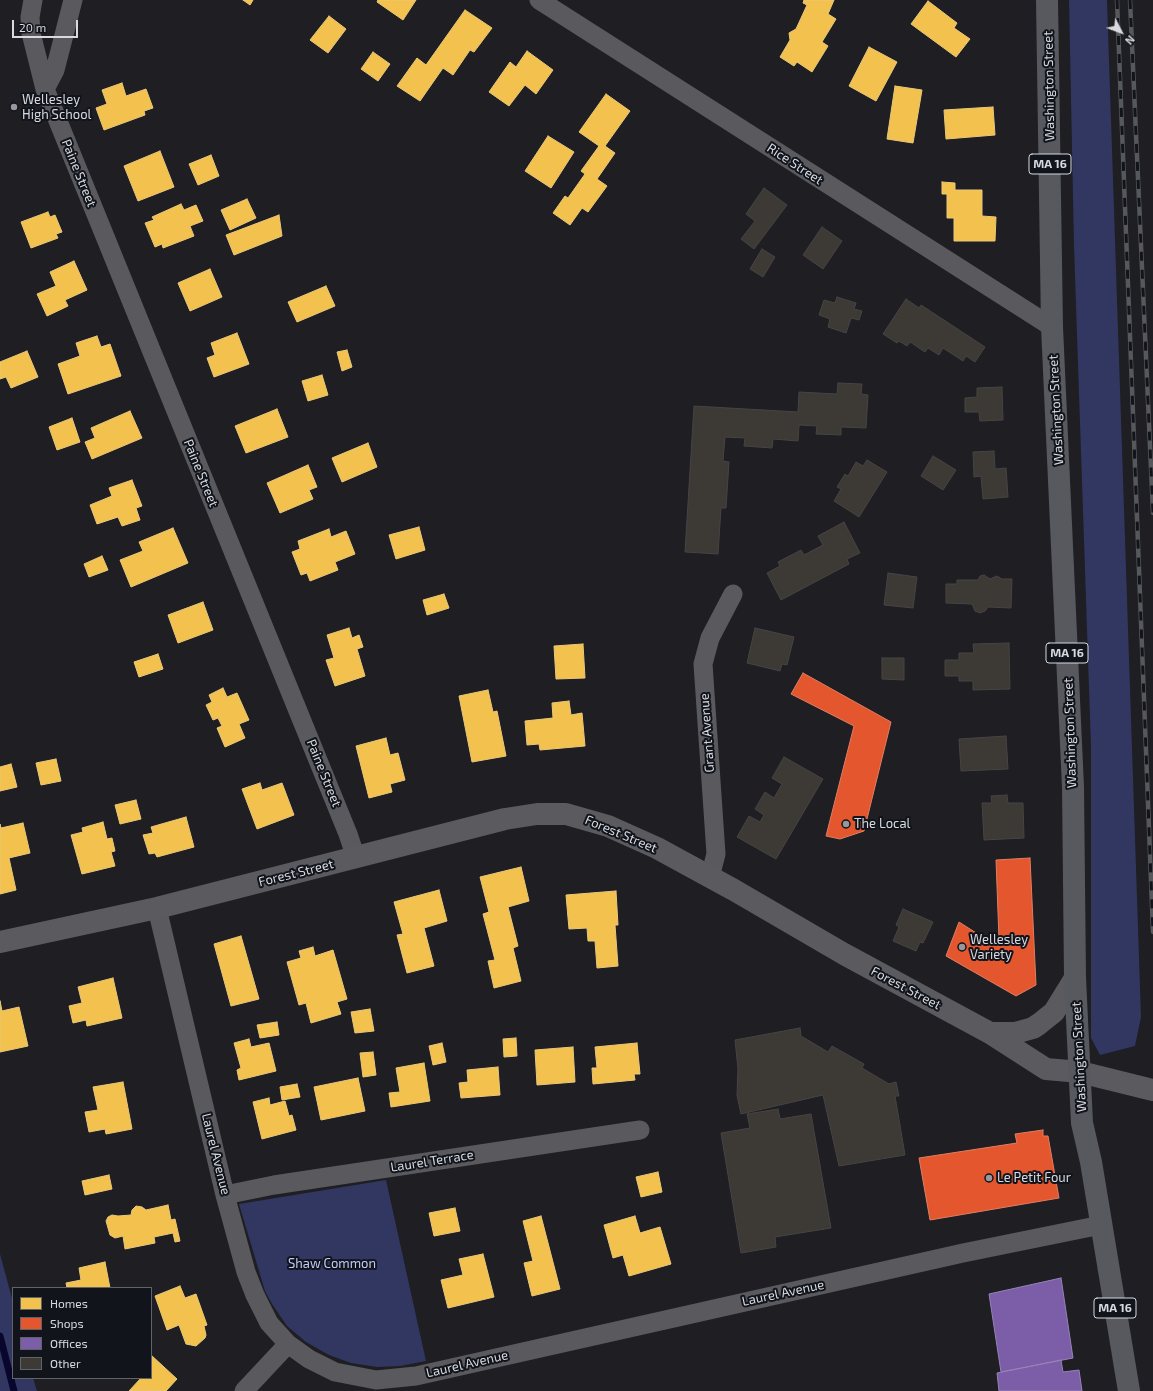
<!DOCTYPE html>
<style>
body{margin:0}
#map{position:relative;width:1153px;height:1391px;overflow:hidden;background:#1e1e23;font-family:"Exo 2",sans-serif}
canvas{display:block}
.legend{position:absolute;left:12px;top:1287px;width:140px;height:92px;box-sizing:border-box;background:#12141c;border:1px solid #61636a;margin:0;padding:5px 7px;list-style:none;font-size:12px;color:#d8dae0}
.legend li{display:flex;align-items:center;gap:8px;height:20px}
.legend b{width:20px;border:1px solid #61636a}
.north{position:absolute;left:1101px;top:12px;width:40px;height:40px;-webkit-text-stroke:3px #12141c;paint-order:stroke;rotate:132deg;font-size:11px;font-weight:700;line-height:16px;text-align:center;color:#d8dae0}
.north::after{content:'';display:block;margin:auto;width:14px;height:18px;background:#d8dae0;clip-path:polygon(50% 0,100% 100%,50% 72%,0 100%)}
.scale{position:absolute;left:12px;top:20px;width:66px;height:18px;box-sizing:border-box;border:2px solid #d8dae0;border-top:0;padding-left:5px;font-size:12px;line-height:14px;white-space:nowrap;color:#d8dae0;-webkit-text-stroke:3px #12141c;paint-order:stroke}
</style>
<div id="map">
<canvas width="1153" height="1391"></canvas>
<ul class="legend">
<li><b style="height:11px;background:#f2c14e"></b>Homes</li>
<li><b style="height:11px;background:#e4572e"></b>Shops</li>
<li><b style="height:11px;background:#7b5ea7"></b>Offices</li>
<li><b style="height:11px;background:#3d3a35"></b>Other</li>
</ul>
<div class="north">N</div>
<div class="scale">20 m</div>
</div>
<script>
const g = document.querySelector('canvas').getContext('2d');
g.lineJoin = 'round';
function fillPath(path, color) { g.fillStyle = color; g.fill(path, 'evenodd'); }
const shape = rows => new Path2D(rows.map(r => 'M' + r).join(''));
function stroke(path, color, width, dash) { g.strokeStyle = color; g.lineWidth = width; g.lineCap = dash ? 'butt' : 'round'; g.setLineDash(dash || []); g.stroke(path); }
function write(font, color, halo, rows, align = 'center') {
  g.font = font + ' "Exo 2",sans-serif'; g.lineWidth = 4; g.setLineDash([]); g.textBaseline = 'middle'; g.strokeStyle = halo; g.fillStyle = color; for (const [text, x, y, turn = 0] of rows) {
    g.save(); g.translate(x, y); g.rotate((+turn || 0) * Math.PI / 180); g.textAlign = isNaN(turn) ? turn : align; if (halo) g.strokeText(text, 0, 0); g.fillText(text, 0, 0); g.restore();
  }
}
fillPath(shape([
 [1069,0,1107,0,1141,1017,1135,1046,1100,1055,1091,1038,1091,747,1074,246],
 [386,1180,426,1361,400,1366,377,1367,351,1363,329,1355,306,1342,287,1326,272,1304,265,1291,239,1204],
 [0,1254,13,1302,13,1378,33,1378,37,1391,0,1391]
]), '#313760');
const homes = shape([
 [243,0,253,0,250,5,243,0],
 [378,0,416,0,403,20,377,2,378,0],
 [804,0,834,0,828,14,836,19,822,42,828,46,812,72,797,62,794,66,780,57,790,40,789,33,796,29,807,5,803,3,804,0],
 [928,1,957,23,954,28,970,39,956,57,911,24,928,1],
 [465,10,492,28,474,52,470,50,453,75,443,68,420,101,397,86,417,58,426,65,465,10],
 [329,16,346,29,328,53,310,40,329,16],
 [869,47,897,62,876,101,849,86,869,47],
 [527,51,553,70,536,94,525,85,509,106,489,92,510,62,516,67,527,51],
 [373,52,390,64,378,81,361,69,373,52],
 [122,83,126,96,146,89,153,108,144,111,145,115,104,130,96,108,107,104,102,90,122,83],
 [895,86,922,90,913,143,887,139,895,86],
 [606,94,630,111,605,146,615,153,597,179,607,186,588,212,582,208,570,225,553,213,565,196,568,198,585,174,581,171,599,146,579,132,606,94],
 [993,107,995,135,946,139,944,110,993,107],
 [548,136,574,152,551,188,525,171,548,136],
 [160,151,174,187,138,201,124,166,160,151],
 [211,155,219,176,198,185,189,164,211,155],
 [942,182,955,183,955,190,982,190,982,216,996,217,995,241,954,241,954,218,947,218,947,194,942,194,942,182],
 [247,199,256,218,230,230,221,210,247,199],
 [181,204,184,210,196,205,203,221,190,226,194,236,163,248,162,244,155,247,145,223,154,220,152,217,181,204],
 [48,212,50,217,55,215,62,232,56,234,58,238,31,248,21,222,48,212],
 [279,215,282,236,234,255,226,235,279,215],
 [74,261,87,290,65,300,68,306,47,316,37,294,56,286,50,272,74,261],
 [210,269,222,297,190,311,178,283,210,269],
 [326,286,335,306,297,322,288,302,326,286],
 [237,333,249,364,214,377,207,358,215,355,211,343,237,333],
 [97,336,101,347,110,344,121,376,68,394,58,364,80,356,76,343,97,336],
 [347,350,352,367,342,371,337,352,347,350],
 [27,351,38,377,11,388,6,377,0,379,0,362,27,351],
 [322,375,328,395,308,401,302,381,322,375],
 [277,409,288,437,246,453,235,426,277,409],
 [130,411,142,438,92,459,85,442,95,438,91,428,130,411],
 [72,418,80,442,57,450,49,427,72,418],
 [368,443,377,467,342,482,332,458,368,443],
 [308,465,317,487,309,490,313,499,280,513,267,483,308,465],
 [132,480,142,506,136,508,140,520,122,526,118,517,97,524,90,505,112,496,109,488,132,480],
 [419,527,425,550,396,559,389,535,419,527],
 [173,528,188,563,131,587,120,560,143,551,139,542,173,528],
 [329,529,331,537,346,531,355,554,335,562,338,570,310,581,307,573,301,575,292,552,300,549,298,541,329,529],
 [102,556,108,570,89,577,84,564,102,556],
 [444,594,449,608,427,615,423,600,444,594],
 [203,602,213,630,178,643,168,615,203,602],
 [349,628,352,638,359,635,363,647,357,649,365,676,335,686,326,660,334,658,327,635,349,628],
 [583,644,585,678,556,679,554,646,583,644],
 [158,654,163,669,139,677,134,662,158,654],
 [223,688,227,697,237,693,249,720,239,724,245,738,225,747,217,728,222,726,218,718,213,720,206,705,212,702,209,695,223,688],
 [488,690,493,712,497,711,506,756,472,762,459,696,488,690],
 [569,701,571,715,582,713,585,746,540,750,539,744,527,745,525,721,553,718,552,703,569,701],
 [386,738,390,755,398,753,405,780,390,784,392,792,369,798,356,746,386,738],
 [56,759,61,781,41,785,36,763,56,759],
 [11,764,17,787,0,791,0,767,11,764],
 [260,783,262,790,282,783,294,815,257,829,242,789,260,783],
 [136,800,141,819,120,824,115,805,136,800],
 [186,817,194,847,157,857,155,853,149,854,143,835,153,833,151,827,186,817],
 [103,822,107,839,112,838,115,851,111,852,115,866,82,874,71,835,83,832,82,828,103,822],
 [23,823,30,853,9,858,16,890,0,894,0,824,1,828,23,823],
 [521,867,529,901,508,907,518,946,513,948,521,981,494,988,488,961,495,960,483,914,489,912,480,877,521,867],
 [439,890,447,921,424,928,434,966,407,973,397,935,403,934,394,902,439,890],
 [616,891,618,925,615,925,618,966,597,968,595,941,588,941,587,928,569,929,566,895,616,891],
 [241,936,259,999,231,1006,214,944,241,936],
 [313,947,315,956,333,950,347,999,337,1002,341,1014,311,1023,306,1003,299,1005,287,962,301,958,299,951,313,947],
 [113,978,122,1018,87,1026,86,1020,73,1023,69,1006,82,1003,78,987,113,978],
 [0,1001,2,1011,19,1007,28,1046,0,1052,0,1001],
 [370,1009,374,1031,355,1033,351,1012,370,1009],
 [277,1022,279,1035,260,1038,257,1025,277,1022],
 [516,1038,517,1056,504,1057,503,1039,516,1038],
 [249,1039,251,1047,269,1043,276,1071,239,1080,237,1070,241,1068,234,1043,249,1039],
 [442,1043,446,1062,433,1065,429,1046,442,1043],
 [637,1043,640,1074,634,1074,635,1080,593,1084,592,1068,597,1068,595,1047,637,1043],
 [573,1047,575,1082,537,1085,535,1050,573,1047],
 [373,1052,376,1075,363,1077,360,1053,373,1052],
 [424,1063,430,1101,391,1107,389,1093,400,1092,396,1068,424,1063],
 [498,1067,500,1095,461,1098,459,1083,468,1082,467,1070,498,1067],
 [358,1078,365,1111,321,1120,314,1087,358,1078],
 [123,1082,132,1129,106,1134,105,1129,89,1132,85,1112,98,1110,93,1087,123,1082],
 [297,1084,300,1097,282,1100,280,1087,297,1084],
 [269,1098,270,1105,285,1101,289,1116,292,1115,296,1130,262,1139,253,1102,269,1098],
 [658,1172,662,1192,641,1197,636,1177,658,1172],
 [109,1175,112,1189,85,1195,82,1181,109,1175],
 [168,1205,171,1220,175,1219,180,1241,175,1242,173,1233,154,1237,155,1243,125,1249,123,1236,115,1238,110,1235,106,1221,108,1217,112,1215,118,1216,131,1215,132,1210,136,1206,142,1207,146,1210,168,1205],
 [455,1208,460,1231,434,1236,429,1213,455,1208],
 [541,1216,560,1289,532,1296,524,1263,533,1261,523,1221,541,1216],
 [635,1216,640,1233,660,1227,671,1264,629,1276,623,1255,613,1258,604,1225,635,1216],
 [483,1254,494,1297,448,1308,441,1280,463,1275,459,1259,483,1254],
 [105,1262,110,1288,67,1288,66,1283,81,1280,79,1268,105,1262],
 [180,1286,185,1298,196,1294,207,1325,204,1326,206,1335,205,1338,196,1346,186,1344,179,1325,167,1330,155,1296,180,1286],
 [151,1355,177,1379,166,1391,129,1391,141,1378,151,1378,151,1355]
]);
fillPath(homes, '#f2c14e');
stroke(homes, '#eac87a', 1);
const shops = shape([
 [803,673,891,722,864,831,840,839,826,836,854,726,791,694,803,673],
 [1030,858,1036,985,1016,996,946,956,959,922,992,943,999,939,996,860,1030,858],
 [1043,1130,1043,1136,1048,1136,1059,1198,930,1220,919,1158,1017,1143,1015,1134,1043,1130]
]);
fillPath(shops, '#e4572e');
stroke(shops, '#e07e63', 1);
const offices = shape([
 [1061,1278,1073,1358,1001,1372,989,1294,1061,1278],
 [1061,1360,1063,1372,1079,1370,1082,1391,999,1391,997,1373,1061,1360]
]);
fillPath(offices, '#7b5ea7');
stroke(offices, '#9783b8', 1);
stroke(shape([
 [0,1336,14,1391]
]), '#08062c', 7);
const building = shape([
 [764,188,787,205,754,249,741,239,755,221,746,214,764,188],
 [822,227,842,241,823,269,803,255,822,227],
 [762,249,775,257,763,277,750,269,762,249],
 [837,297,856,303,854,309,862,311,859,320,851,318,846,333,828,327,830,319,819,315,824,300,835,303,837,297],
 [906,299,919,308,921,305,985,347,975,362,966,356,963,361,943,348,939,355,928,348,925,352,910,342,907,346,899,341,897,343,883,334,906,299],
 [838,383,862,384,861,394,868,395,866,428,841,427,841,435,816,434,817,426,799,425,798,441,773,439,772,448,744,446,745,438,725,437,723,461,729,462,726,508,721,508,718,554,685,552,694,406,798,412,799,392,837,394,838,383],
 [1002,387,1003,420,980,421,979,412,965,412,965,398,977,397,977,388,1002,387],
 [994,451,995,469,1006,468,1008,497,983,499,981,476,974,477,973,452,994,451],
 [933,456,956,470,943,490,921,476,933,456],
 [867,460,887,472,859,517,834,501,841,489,837,487,845,474,848,476,856,462,863,466,867,460],
 [844,522,860,553,847,559,849,564,781,600,767,573,780,566,778,562,801,550,804,555,823,545,818,536,844,522],
 [888,573,917,577,913,608,884,605,888,573],
 [984,575,990,579,997,576,1002,579,1012,579,1011,608,988,607,985,611,980,613,975,611,972,604,946,603,946,584,957,584,957,580,978,580,980,576,984,575],
 [755,628,794,637,787,665,782,664,780,671,747,663,755,628],
 [1009,643,1010,689,973,690,973,681,959,681,959,676,945,676,945,660,959,660,959,653,974,653,973,644,1009,643],
 [882,658,904,658,904,680,882,679,882,658],
 [1006,736,1008,769,961,771,959,739,1006,736],
 [784,757,823,779,776,859,737,837,749,816,760,822,764,815,755,809,765,792,774,798,782,784,772,778,784,757],
 [1007,795,1008,803,1023,803,1024,838,984,840,982,803,992,803,991,796,1007,795],
 [903,909,933,922,923,943,920,942,916,951,893,941,899,927,896,925,903,909],
 [800,1028,801,1036,828,1052,832,1046,864,1064,862,1068,889,1084,896,1082,899,1096,895,1096,905,1155,839,1166,823,1095,741,1114,737,1095,738,1069,735,1040,800,1028],
 [778,1109,780,1119,811,1114,831,1228,775,1237,776,1247,741,1253,721,1133,750,1128,747,1114,778,1109]
]);
fillPath(building, '#3d3a35');
stroke(building, '#464445', 1);
stroke(shape([
 [33,0,30,17,31,33,45,89,348,834,356,858],
 [539,0,1052,327],
 [45,89,55,70,73,0],
 [710,877,716,854,703,664,710,638,733,594],
 [157,908,225,1195,246,1272,255,1295,269,1323,288,1344,309,1359,335,1372,376,1380,416,1376,963,1253,1101,1225],
 [225,1195,274,1185,640,1130],
 [244,1391,288,1344]
]), '#5a5a5e', 19);
stroke(shape([
 [0,942,157,908,505,819,537,814,566,814,608,826,657,848,734,890,844,954,990,1033,1046,1069,1080,1072,1153,1090],
 [990,1033,1015,1033,1033,1028,1039,1024,1054,1012,1075,978]
]), '#5a5a5f', 22);
stroke(shape([
 [1047,0,1052,327,1073,787,1075,978,1082,1123,1091,1162,1129,1391]
]), '#57595f', 22);
const rail = shape([
 [1117,0,1153,932],
 [1130,0,1153,513]
]);
stroke(rail, '#57585b', 4.5);
stroke(rail, '#12141c', 3, [9]);
for (const [x, y, r, color] of [
 [14,107,4,"#97989e"],
 [846,824,4,"#97989e"],
 [962,947,4,"#97989e"],
 [989,1178,4,"#97989e"]
]) { const dot = new Path2D(); dot.arc(x, y, r, 0, 2 * Math.PI); g.fillStyle = color; g.fill(dot); stroke(dot, '#12141c', 1.5); }
for (const [x, y, w] of [
 [1050,164,42],
 [1067,653,42],
 [1115,1308,42]
]) { const box = new Path2D(); box.roundRect(x - w / 2, y - 10, w, 20, 3); g.fillStyle = '#12141c'; g.fill(box); stroke(box, '#d8dae0', 1); }
write('bold 12px', '#d8dae0', null, [
 ["MA 16",1050,164],
 ["MA 16",1067,653],
 ["MA 16",1115,1308]
]);
write('13px', '#d8dae0', '#12141c', [
 ["Washington Street",1049,86,-91],
 ["Rice Street",795,164,33],
 ["Paine Street",79,173,68],
 ["Washington Street",1056,410,-93],
 ["Paine Street",201,473,68],
 ["Grant Avenue",707,733,-94],
 ["Washington Street",1070,733,-92],
 ["Paine Street",324,773,68],
 ["Forest Street",621,834,23],
 ["Forest Street",296,873,-14],
 ["Forest Street",906,988,28],
 ["Washington Street",1079,1057,-93],
 ["Laurel Avenue",216,1154,76],
 ["Laurel Terrace",432,1161,-9],
 ["Laurel Avenue",783,1293,-12],
 ["Laurel Avenue",467,1364,-13]
]);
write('13px', '#d8dae0', '#12141c', [
 ["Wellesley",22,100],
 ["High School",22,115],
 ["The Local",854,824],
 ["Wellesley",970,940],
 ["Variety",970,955],
 ["Le Petit Four",997,1178]
], 'left');
write('13px', '#c1cbfa', '#12141c', [
 ["Shaw Common",332,1264]
]);
</script>
